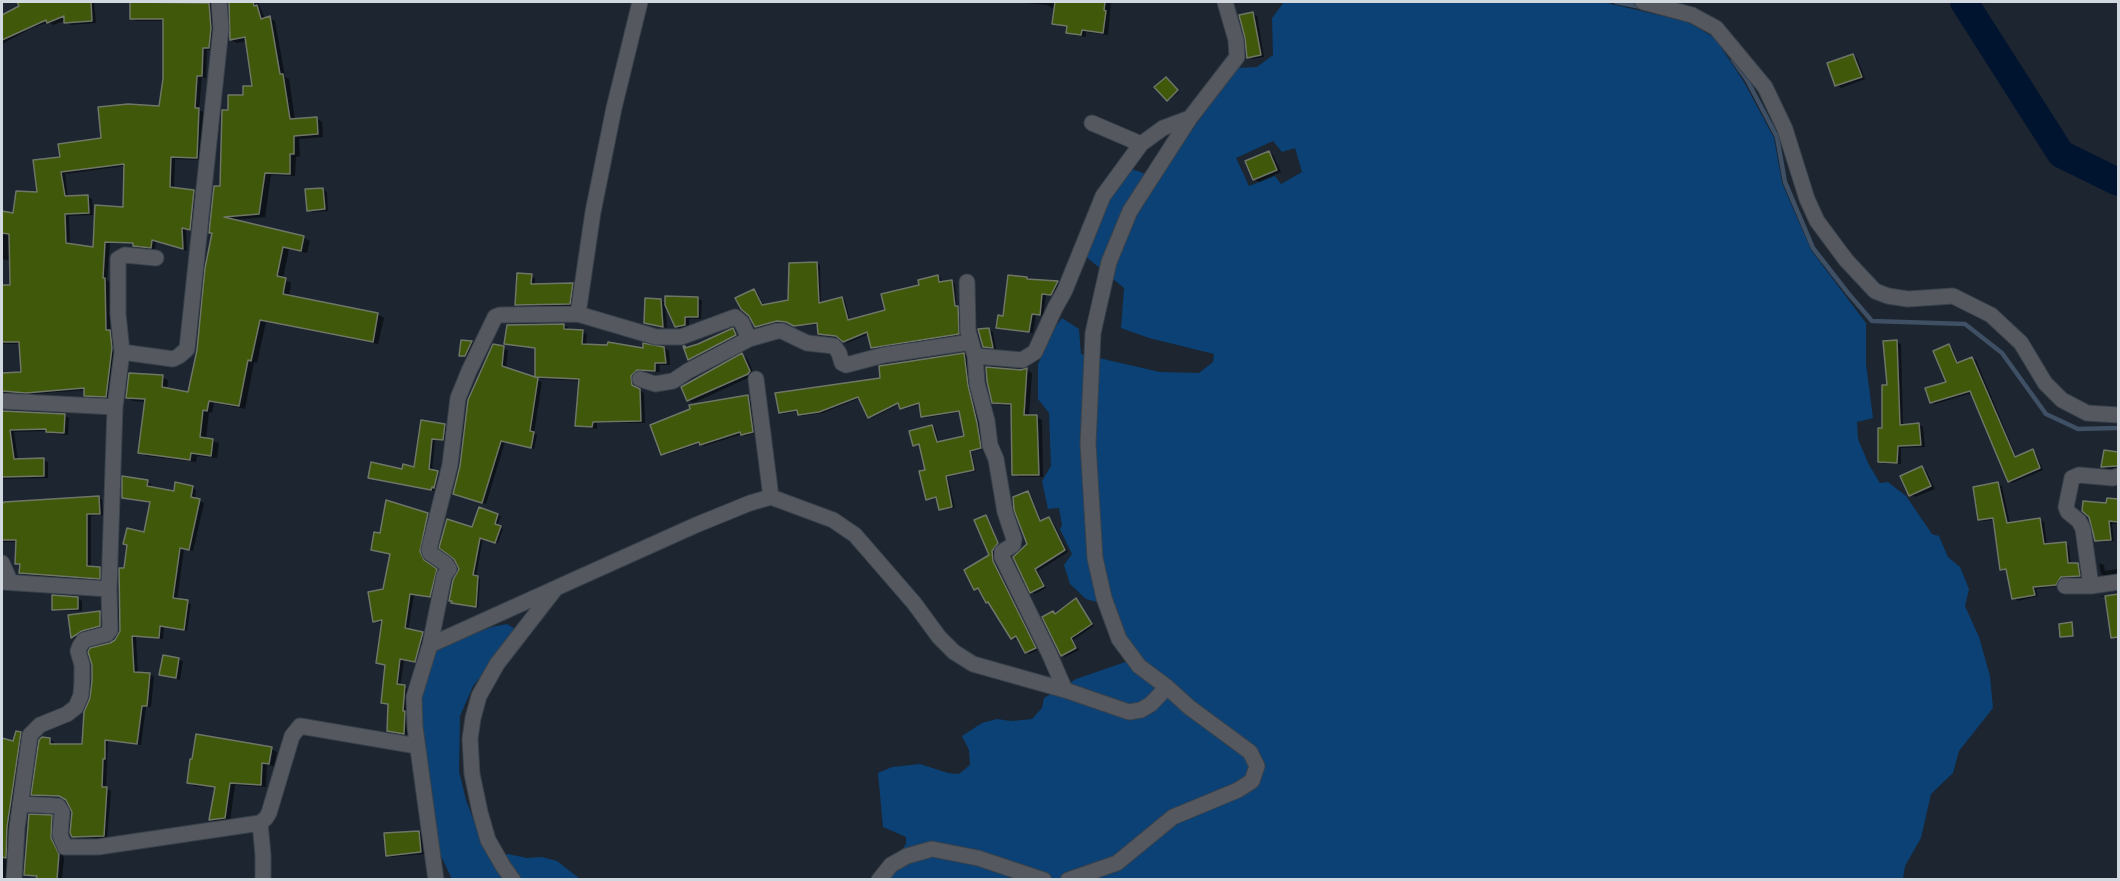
<!DOCTYPE html>
<style>
body{margin:0}
#map{position:relative;width:2120px;height:881px;overflow:hidden;background:#1c2530;font-family:Rubik,sans-serif}
canvas{display:block}
.frame{position:absolute;inset:0;border:3px solid #d2d8df;pointer-events:none}
</style>
<div id="map">
<canvas width="2120" height="881"></canvas>
<div class="frame"></div>
</div>
<script>
const g = document.querySelector('canvas').getContext('2d');
g.lineJoin = 'round';
function fillPath(path, color) { g.fillStyle = color; g.fill(path, 'evenodd'); }
const shape = rows => new Path2D(rows.map(r => 'M' + r).join(''));
function stroke(path, color, width, dash) { g.strokeStyle = color; g.lineWidth = width; g.lineCap = dash ? 'butt' : 'round'; g.setLineDash(dash || []); g.stroke(path); }
fillPath(shape([
 [1284,2,1603,2,1688,22,1715,38,1744,82,1774,138,1782,183,1811,250,1866,323,1866,364,1873,418,1857,422,1858,439,1869,465,1880,483,1888,482,1906,496,1932,534,1939,536,1948,557,1960,567,1969,589,1965,606,1979,637,1990,676,1993,708,1959,751,1953,773,1931,794,1921,838,1905,866,1903,879,880,879,906,844,906,837,883,827,878,773,892,767,920,764,948,773,959,774,970,765,969,750,962,736,982,723,997,719,1011,721,1032,719,1042,708,1044,698,1076,679,1140,657,1126,638,1111,606,1086,599,1070,584,1064,565,1072,554,1060,529,1062,525,1059,508,1048,509,1042,481,1051,466,1049,413,1038,399,1038,364,1056,326,1062,318,1079,329,1081,354,1160,372,1199,373,1213,362,1214,354,1149,338,1121,328,1124,288,1085,256,1108,197,1129,168,1157,178,1237,68,1257,67,1273,55,1272,18],
 [1273,141,1282,152,1295,148,1302,172,1281,184,1275,176,1249,186,1236,158],
 [507,624,517,630,473,686,460,716,459,771,466,800,480,837,491,858,508,854,527,858,542,857,557,861,580,879,452,879,439,852,421,743,419,691,437,648,492,627]
]), '#0b4174');
fillPath(shape([
 [19,2,94,2,96,23,70,25,66,20,53,25,49,22,32,28,2,44,2,17,21,6],
 [132,2,211,2,214,3,213,50,207,50,206,78,202,77,199,110,204,112,201,160,175,159,174,189,193,192,198,195,194,231,186,230,187,251,156,241,155,249,139,248,134,244,110,243,107,280,110,282,110,332,114,334,116,351,111,398,90,397,86,395,86,390,32,394,8,393,2,396,2,374,23,374,21,344,2,344,2,287,11,286,11,261,2,259,2,213,14,215,39,194,62,159,161,108,164,79,165,21,136,21,132,18],
 [125,166,124,208,95,249,70,246,69,216,93,215,92,199,88,197,68,198,65,174],
 [229,2,258,2,265,19,269,18,275,21,285,77,289,79,295,120,316,118,322,122,323,137,299,139,300,156,296,157,295,176,271,175,265,217,231,220,304,238,310,241,307,253,289,249,283,279,291,283,289,297,378,314,384,318,378,344,266,322,257,363,254,362,245,409,214,403,212,413,209,412,206,439,219,443,217,458,197,456,196,462,146,456,140,452,146,402,133,401,128,397,162,377,168,380,167,389,189,393,198,350,221,188,229,111,254,88,247,41,237,43,231,40,232,27],
 [1017,2,1111,2,1108,35,1086,32,1086,37,1073,35,1068,32,1068,27,1054,23,1055,10,1047,5],
 [1253,14,1257,16,1264,57,1253,59,1248,57],
 [1853,55,1857,58,1865,79,1841,88,1837,85],
 [1168,79,1179,92,1169,100,1168,99],
 [1269,152,1273,155,1281,172,1259,182,1254,179],
 [322,189,327,192,328,211,312,212,308,210],
 [816,263,820,265,821,304,842,298,845,300,850,321,887,311,921,286,937,276,941,278,942,283,952,282,955,284,957,308,961,310,962,335,876,349,873,347,869,334,847,343,839,337,820,334,819,325,797,326,781,322,759,328,756,326,754,290,757,292,764,306,790,301],
 [531,276,535,278,535,285,572,284,576,286,574,306,521,307,517,304],
 [1030,281,1058,283,1061,285,1055,296,1046,295,1043,316,1036,315,1033,333,1002,329,998,327],
 [697,298,702,301,701,319,689,319,689,327,680,329,676,326],
 [661,300,665,303,667,328,646,322],
 [564,325,569,328,569,331,582,331,587,334,586,345,645,350,664,348,669,351,670,365,659,365,660,372,643,371,635,379,637,389,644,393,645,423,597,423,597,429,581,427,576,425,581,381,541,379,537,376,537,349,511,346,506,344,508,326],
 [989,329,993,332,996,349,984,346],
 [733,330,738,336,692,360,689,359,685,348,688,349],
 [463,341,473,343,467,356,462,356],
 [1897,342,1901,344,1903,426,1919,425,1923,427,1925,447,1901,448,1901,464,1884,464,1879,461],
 [494,346,508,350,506,369,542,382,534,433,537,435,534,449,505,442,486,504,458,495],
 [1949,346,1952,348,1959,364,1972,358,1976,360,2017,458,2032,451,2036,453,2043,470,2012,483,2009,481,1972,393,1935,404,1931,402,1948,383],
 [964,354,967,356,970,388,980,425,983,449,972,452,976,471,948,477,955,508,943,510,940,509,938,498,930,500,927,499,927,471,921,446,914,445,932,426,935,428,939,443,966,437,961,412,925,418,922,416,920,405,904,409,900,404,872,418,869,417,860,398,823,413,802,416,799,411,783,414,780,412],
 [742,355,747,358,754,374,752,376,693,403,688,400,683,388],
 [1027,370,1032,373,1029,417,1037,417,1042,420,1043,477,1019,477,1014,474,1012,406,999,405,994,402,1021,371],
 [748,396,751,398,755,433,745,436,742,434,704,446,701,443,666,455,663,454],
 [2,411,64,416,69,418,68,435,52,434,48,431,14,432,18,460,43,460,48,462,48,478,2,479],
 [423,422,448,427,447,441,435,440,432,472,442,475,438,488,435,488,435,491,369,477,415,468],
 [2105,452,2118,454,2118,468,2107,469,2103,466],
 [1922,468,1926,470,1935,489,1915,497,1910,495],
 [147,482,151,484,151,488,175,493,192,487,196,490,195,499,204,503,193,551,184,549,177,600,191,604,187,631,164,627,163,639,136,637,138,674,150,674,154,677,151,707,146,707,141,745,108,741,106,788,111,791,107,838,77,839,73,836,73,812,67,799,37,796,33,794,50,739,54,742,53,746,84,745,116,641,121,631,125,570,145,534,151,503,123,497],
 [1998,484,2002,486,2010,524,2040,520,2044,522,2047,546,2065,544,2069,546,2071,565,2078,564,2081,567,2083,578,2065,579,2060,586,2036,589,2038,596,2018,601,2014,598,2008,571,2001,569,1994,520,1984,521,1980,519],
 [1028,493,1031,495,1042,522,1049,519,1052,520,1068,552,1038,571,1046,588,1035,594,1032,592,1028,544],
 [99,498,102,500,103,515,91,516,91,568,103,571,103,580,25,575,21,573,20,565,16,563,18,542,2,542,2,512,18,506],
 [2108,500,2118,501,2118,524,2112,524,2114,541,2100,542,2096,540,2090,517,2108,505],
 [480,509,501,516,497,526,503,529,498,543,483,538,476,577,480,579,478,608,453,603,460,569],
 [427,515,431,517,423,554,428,564,440,573,434,599,414,595,408,630,426,635,419,663,404,661,400,686,409,689,406,713,408,714,408,735,389,730,390,705,382,702,386,666,377,662,383,622,379,623,375,621,391,555,372,550,382,535],
 [985,517,989,519,1000,546,995,554,996,564,1038,650,1029,654,1026,652,1019,638,1015,640,1012,638,981,590,975,589,990,556],
 [2099,563,2104,565,2105,571,2118,569,2118,575,2104,576,2101,574],
 [2118,593,2118,615,2112,616,2106,597,2099,597],
 [77,598,82,601,82,611,58,611,54,609],
 [1076,600,1079,602,1094,626,1073,640,1079,650,1065,657,1062,655,1053,613,1056,614],
 [99,613,104,615,104,628,76,639,72,637],
 [164,656,183,661,180,680,161,674],
 [20,734,25,736,9,880,2,880,2,740,14,743],
 [271,749,277,752,274,766,267,765,266,787,235,785,230,821,216,822,211,819,216,788,194,786,189,782],
 [51,817,57,820,55,839,64,858,62,880,38,880,38,878,26,874],
 [419,832,423,835,425,854,391,857,387,855]
]), '#0007');
stroke(shape([
 [1616,2,1641,7],
 [1733,60,1747,80,1777,137,1785,182,1813,248,1848,293,1872,321,1965,324,2002,353,2046,414,2078,429,2118,428]
]), '#3f4f64', 4.5);
stroke(shape([
 [1964,2,2061,154,2118,182]
]), '#00142f', 28);
const building = shape([
 [17,2,91,2,92,21,64,23,64,16,47,23,46,20,2,40,2,15,19,6,17,2],
 [130,2,209,3,211,28,209,48,203,48,202,76,197,76,195,108,199,108,197,158,171,157,170,187,194,190,190,230,182,228,183,249,152,240,151,248,133,246,133,243,105,242,103,278,105,278,106,330,110,330,112,348,106,397,84,396,84,388,26,393,2,391,2,373,21,372,19,342,2,342,2,285,10,285,9,234,2,233,2,211,13,213,16,191,37,192,33,160,60,157,58,144,101,138,98,107,128,104,159,106,163,79,163,19,130,19,130,2],
 [124,164,123,207,95,205,93,247,66,243,65,214,89,213,88,195,65,196,61,172,124,164],
 [229,2,253,2,254,6,257,5,261,19,270,16,280,74,283,74,290,119,317,117,318,134,294,136,294,154,290,154,290,174,265,173,259,214,224,217,304,236,301,251,283,247,277,276,286,278,283,294,378,313,373,342,260,320,251,361,248,360,239,406,209,401,207,411,203,410,200,437,213,439,211,456,191,453,190,460,138,453,145,399,126,398,129,373,163,375,162,387,188,392,197,350,205,268,212,233,209,233,214,186,220,186,222,110,228,110,228,95,243,95,243,86,252,86,245,37,230,40,229,2],
 [1055,2,1105,2,1104,10,1106,11,1103,33,1082,30,1081,35,1066,33,1067,26,1052,24,1055,2],
 [1253,12,1261,55,1247,58,1245,38,1239,15,1253,12],
 [1853,54,1862,77,1835,86,1827,63,1853,54],
 [1166,77,1178,90,1167,101,1154,87,1166,77],
 [1269,151,1277,170,1253,180,1245,161,1269,151],
 [323,188,325,209,307,211,305,189,323,188],
 [817,262,819,303,842,297,848,320,885,310,881,294,919,285,918,280,938,275,939,282,952,280,955,306,958,306,959,334,871,348,867,332,843,342,836,336,818,334,817,323,794,326,786,322,777,321,755,327,749,316,741,309,735,298,754,289,762,305,788,300,789,263,817,262],
 [517,273,532,274,531,284,573,283,570,304,515,305,517,273],
 [1008,275,1027,277,1027,279,1058,281,1051,295,1042,294,1040,315,1032,314,1029,332,996,328,998,315,1003,316,1008,275],
 [665,296,698,297,698,317,685,317,685,325,675,327,665,305,665,296],
 [645,298,661,299,663,327,644,323,645,298],
 [564,324,564,329,583,330,582,344,607,345,608,342,643,348,643,343,664,347,666,363,655,363,655,371,637,370,631,376,632,385,640,389,641,421,593,422,592,427,575,426,579,379,535,377,535,348,504,344,507,325,564,324],
 [733,328,736,335,688,360,683,346,685,346,685,348,698,344,733,328],
 [989,328,993,348,983,347,978,329,989,328],
 [461,340,472,341,465,356,459,356,461,340],
 [1897,340,1900,425,1919,423,1921,445,1898,446,1897,463,1878,462,1878,428,1882,428,1882,385,1887,385,1883,341,1897,340],
 [493,344,504,346,502,366,538,378,530,431,534,432,531,448,501,441,482,503,453,494,460,466,468,400,493,344],
 [1949,344,1957,363,1972,357,2015,457,2033,449,2040,468,2008,482,1970,391,1930,403,1925,388,1946,382,1933,351,1949,344],
 [742,353,750,371,748,374,687,401,681,387,742,353],
 [964,353,968,385,977,423,981,448,970,451,974,470,946,476,952,507,939,510,936,497,926,500,919,471,925,470,919,444,913,446,909,431,932,425,937,442,964,436,959,411,921,417,919,403,900,409,898,403,868,418,858,397,819,412,798,415,797,410,779,413,775,393,880,378,879,366,964,353],
 [986,367,1021,370,1027,368,1024,415,1037,415,1039,475,1012,475,1011,404,992,403,987,381,986,367],
 [748,395,753,432,741,435,740,432,700,445,699,442,661,455,650,425,690,409,689,405,748,395],
 [2,411,65,414,64,433,46,432,46,429,10,430,14,459,44,458,44,476,2,477,2,411],
 [421,420,445,424,443,440,432,439,429,469,438,471,434,488,432,487,431,490,368,478,371,462,402,469,403,464,414,467,421,420],
 [2104,450,2118,452,2118,466,2101,467,2104,450],
 [1922,466,1931,486,1909,496,1900,476,1922,466],
 [122,476,148,480,147,486,174,491,175,482,193,486,191,497,200,499,189,550,180,548,173,598,188,600,184,630,160,626,159,638,132,636,134,672,150,673,147,706,142,706,137,744,105,740,105,759,103,759,102,787,107,787,104,836,72,837,70,833,72,812,66,800,59,796,31,795,39,740,42,737,50,738,50,744,82,744,84,712,90,698,92,681,92,665,88,652,90,648,110,643,115,640,120,631,119,568,124,568,127,545,123,544,127,528,144,532,150,502,122,498,122,476],
 [1998,482,2007,523,2040,518,2044,544,2066,542,2068,563,2078,563,2080,576,2061,577,2056,585,2033,587,2035,595,2012,599,2006,569,2000,570,1993,518,1978,520,1973,487,1998,482],
 [1028,491,1040,521,1049,517,1065,550,1035,569,1044,586,1030,593,1013,557,1027,544,1014,510,1013,497,1028,491],
 [99,496,100,514,87,514,87,566,100,567,100,579,19,573,20,564,15,564,16,540,2,540,2,504,4,502,99,496],
 [2107,498,2118,499,2118,522,2109,521,2111,540,2095,541,2089,517,2082,511,2083,501,2106,503,2107,498],
 [386,500,428,513,420,551,424,560,437,569,430,597,410,594,405,628,423,632,415,662,400,659,397,684,405,685,403,711,405,711,404,734,387,731,388,704,381,703,385,665,376,663,382,620,373,622,368,592,383,589,390,554,371,550,374,532,380,533,386,500],
 [479,507,498,514,495,524,501,526,495,543,480,538,473,575,478,576,476,607,451,603,452,601,449,601,453,580,459,569,454,559,439,548,447,519,472,527,479,507],
 [986,515,998,543,992,551,993,561,1036,648,1025,653,1016,636,1011,639,988,602,986,603,978,588,974,590,964,570,989,555,974,520,986,515],
 [2118,594,2118,637,2111,638,2105,596,2118,594],
 [52,595,78,597,78,609,52,610,52,595],
 [1076,598,1092,624,1071,638,1076,648,1061,656,1042,617,1053,611,1055,614,1076,598],
 [100,611,100,626,82,631,71,638,68,615,100,611],
 [2072,622,2073,636,2060,637,2059,624,2072,622],
 [163,655,179,658,176,678,159,675,163,655],
 [16,731,21,732,7,827,6,858,2,857,2,738,13,741,16,731],
 [196,734,272,747,269,764,262,763,261,785,230,783,225,818,209,820,215,787,187,783,190,759,192,759,196,734],
 [29,814,52,815,51,838,59,854,57,879,36,879,37,876,24,875,29,814],
 [419,831,421,852,386,856,384,833,419,831]
]);
fillPath(building, '#3f580a');
stroke(building, '#707667', 1.5);
const minor = shape([
 [1643,2,1692,15,1716,28,1765,87,1785,129,1807,199,1817,221,1846,260,1875,291,1888,296,1908,299,1953,296,1991,315,2021,343,2045,383,2062,400,2087,413,2118,415],
 [1092,123,1141,144],
 [967,282,968,331,975,356,977,383,987,421,990,445,996,459,1005,512,1014,539,1013,545,1002,552,1002,557,1049,653,1065,690],
 [578,314,656,337,681,337,735,317,742,323,749,339,777,331,782,331,807,343,834,346,839,353,842,363,846,365,884,355,971,342],
 [122,352,118,314,118,259,125,255,156,258],
 [975,356,1022,360,1035,352,1055,308,1065,290,1103,196,1141,144,1163,128,1190,118],
 [640,379,655,384,673,381,688,371,749,339],
 [756,379,771,497],
 [2,401,115,407],
 [2,563,10,581],
 [2,582,109,589],
 [2065,586,2091,586,2118,582],
 [2091,586,2083,529,2079,521,2068,512,2066,507,2072,478,2079,475,2113,478,2118,476],
 [430,645,444,576,449,569,446,564,430,553,429,549,450,465,458,398,469,371,495,317,500,315,578,314,593,212,614,108,640,2],
 [20,804,58,806,62,812,60,835,65,847,98,847,260,823,266,818,269,813,292,736,300,726,417,746],
 [260,823,263,855,263,880],
 [14,880,17,828,30,735,40,725,67,714,76,707,81,695,82,680,82,665,78,651,80,646,84,640,107,634,110,630,109,589,115,407,122,352,173,359,179,356,187,349,221,28,219,2],
 [436,880,415,727,414,697,430,645,554,589],
 [513,880,503,866,488,840,480,812,472,774,470,739,473,718,479,696,497,664,556,588,696,525,750,503,771,497,833,520,855,535,914,603,939,637,954,652,973,664,1065,690,1129,712,1141,710,1151,704,1167,687],
 [879,880,891,865,907,856,932,849,978,858,1044,880],
 [1068,880,1117,863,1173,817,1238,790,1252,781,1257,766,1250,752,1189,707,1167,687,1139,666,1119,639,1104,598,1095,558,1088,444,1093,333,1109,262,1130,211,1190,118,1237,57,1236,40,1225,2]
]);
stroke(minor, '#39424c', 17);
stroke(minor, '#55595f', 15);
</script>
